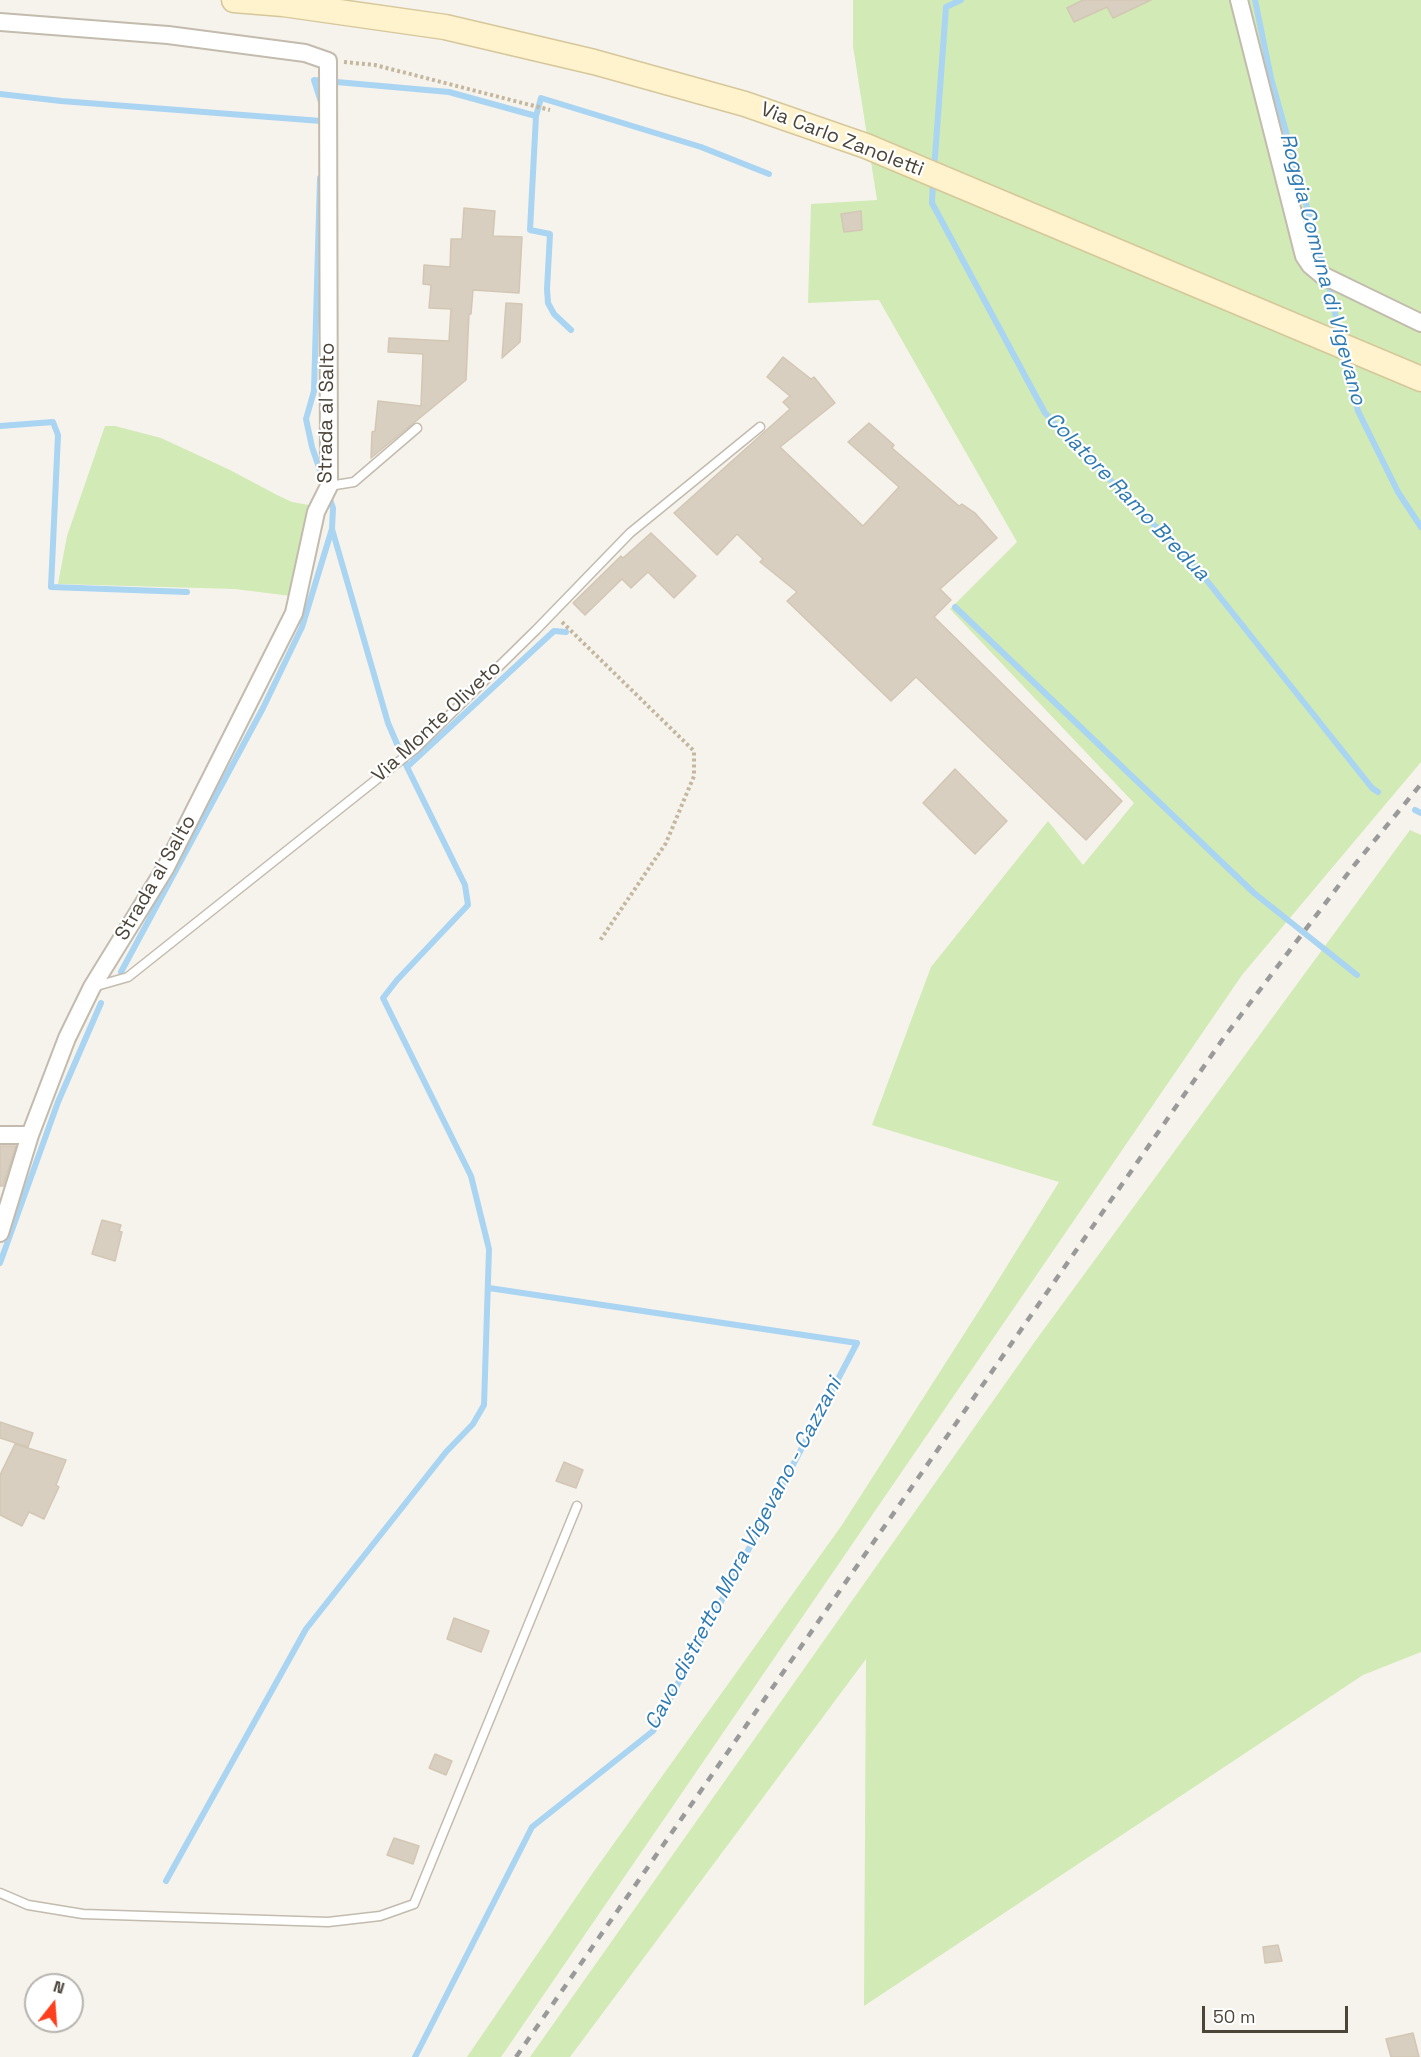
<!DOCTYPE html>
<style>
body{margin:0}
#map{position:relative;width:1421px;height:2057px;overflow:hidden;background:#f6f3ec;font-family:"Space Grotesk",sans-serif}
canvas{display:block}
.north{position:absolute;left:24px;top:1973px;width:60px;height:60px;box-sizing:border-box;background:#fff;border:2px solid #b7b4b0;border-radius:50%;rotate:17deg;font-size:16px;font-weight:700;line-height:24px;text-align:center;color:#4b4439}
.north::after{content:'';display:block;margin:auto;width:21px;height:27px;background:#fc3f1d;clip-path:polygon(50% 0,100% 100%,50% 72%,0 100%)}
.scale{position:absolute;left:1202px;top:2006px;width:146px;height:27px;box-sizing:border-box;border:3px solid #4b4439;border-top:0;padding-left:8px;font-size:18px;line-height:21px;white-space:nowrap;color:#4b4439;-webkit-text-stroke:4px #fff;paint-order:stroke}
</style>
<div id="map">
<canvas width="1421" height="2057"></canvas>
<div class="north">N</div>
<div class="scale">50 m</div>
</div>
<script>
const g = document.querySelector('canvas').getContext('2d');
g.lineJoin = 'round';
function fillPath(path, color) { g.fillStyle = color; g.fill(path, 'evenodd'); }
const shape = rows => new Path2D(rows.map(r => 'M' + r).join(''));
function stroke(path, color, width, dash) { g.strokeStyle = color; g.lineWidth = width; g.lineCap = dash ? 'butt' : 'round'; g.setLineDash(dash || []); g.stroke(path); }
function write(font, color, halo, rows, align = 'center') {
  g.font = font + ' "Space Grotesk",sans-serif'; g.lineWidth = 4.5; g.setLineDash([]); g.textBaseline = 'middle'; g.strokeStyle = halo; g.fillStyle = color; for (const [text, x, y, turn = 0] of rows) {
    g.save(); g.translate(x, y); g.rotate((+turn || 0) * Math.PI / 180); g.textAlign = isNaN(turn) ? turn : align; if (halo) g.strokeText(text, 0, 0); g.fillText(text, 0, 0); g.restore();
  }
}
fillPath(shape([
 [853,0,1421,0,1421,762,1242,975,501,2057,467,2057,592,1874,842,1525,989,1295,1059,1182,872,1125,931,967,1048,821,1083,865,1134,803,950,609,1017,542,879,300,808,303,811,204,877,200,853,46],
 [105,426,115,426,161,438,230,470,277,495,292,502,309,505,291,596,235,589,58,584,67,536],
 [1410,830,1421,835,1421,1652,1363,1675,864,2006,866,1659,570,2057,530,2057,1036,1340]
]), '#d2eab5');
stroke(shape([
 [1255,0,1271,78,1325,272],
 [0,94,61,101,321,121],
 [321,102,314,80,449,92,536,116,541,98,701,147,769,174],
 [536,116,530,230,550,234,547,289,548,303,554,314,571,330],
 [934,170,946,7,961,0],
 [320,178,314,391,306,419,312,447,323,479],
 [933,180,932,203,1045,413,1200,572,1372,788,1378,792],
 [1328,282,1341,339],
 [1345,355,1358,411,1398,492,1421,527],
 [0,426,53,422,58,435,51,587,187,592],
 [955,607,1254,893,1357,975],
 [407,767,554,631,566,632],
 [1415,810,1421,813],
 [121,972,263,708,302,627,332,529,333,508,328,494],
 [0,1263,58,1102,101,1003],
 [166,1881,306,1629,446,1452,473,1424,484,1405,489,1249,471,1176,383,998,397,980,468,905,465,885,407,767,388,723,332,529],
 [415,2057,532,1827,653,1731,857,1343,489,1288]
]), '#a9d4f2', 6);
const building = shape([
 [1083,0,1151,0,1113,18,1107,7,1074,22,1067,8,1083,0],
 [464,208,495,211,493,236,522,237,519,293,473,290,471,314,469,314,466,380,371,458,372,432,375,431,378,401,421,406,423,354,388,352,389,338,449,341,451,309,429,308,431,285,423,284,424,265,450,267,451,239,462,239,464,208],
 [861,211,862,230,844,232,841,214,861,211],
 [506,303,522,304,520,342,502,358,506,303],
 [783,357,811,379,814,377,835,403,780,447,863,526,899,487,848,442,869,423,894,445,892,448,959,506,962,504,975,513,997,538,940,589,951,600,934,617,1122,801,1086,840,916,677,891,701,787,601,797,592,760,562,763,559,737,534,717,555,674,513,790,409,783,402,790,396,767,377,783,357],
 [651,533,696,576,674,598,648,572,631,588,622,579,585,615,573,603,621,556,623,558,651,533],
 [955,769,1007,821,975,854,923,803,955,769],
 [0,1146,16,1146,3,1186,0,1186,0,1146],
 [102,1220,121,1225,119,1231,122,1232,115,1261,92,1254,102,1220],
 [0,1422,33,1433,28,1447,0,1438,0,1422],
 [15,1444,66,1460,56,1485,59,1487,44,1519,29,1512,22,1526,0,1515,0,1475,15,1444],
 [564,1462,583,1470,576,1488,556,1481,564,1462],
 [454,1618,489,1631,481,1652,447,1639,454,1618],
 [435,1754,452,1761,446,1775,429,1768,435,1754],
 [394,1838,419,1846,413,1864,387,1855,394,1838],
 [1278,1945,1282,1961,1265,1963,1263,1947,1278,1945],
 [1413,2033,1419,2057,1391,2057,1386,2039,1413,2033]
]);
fillPath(building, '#d8cfc1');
stroke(building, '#d3c7b4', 1.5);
const service = shape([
 [329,486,354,482,417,428],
 [93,987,128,977,416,748,536,630,630,533,760,427],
 [0,1893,28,1905,83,1914,328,1922,380,1916,414,1904,577,1506]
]);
const minor = shape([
 [1239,0,1304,256,1310,265,1322,275,1421,323],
 [0,22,168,35,305,53,328,61,329,486,316,512,294,613,166,867,92,987,67,1038,30,1135,0,1233],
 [0,1135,30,1135]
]);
const secondary = shape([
 [234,0,283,4,445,27,594,62,745,104,866,146,1421,379]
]);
stroke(service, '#c2bbae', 11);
stroke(minor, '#c2bbae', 20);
stroke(secondary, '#d6c79b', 27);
stroke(shape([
 [344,62,375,65,550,110],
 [562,622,694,751,694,776,666,843,599,942]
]), '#c4b79f', 4, [3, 3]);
stroke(service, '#fff', 8);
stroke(minor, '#fff', 16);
stroke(secondary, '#fff3cd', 24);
stroke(shape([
 [516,2057,1225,1036,1352,868,1421,784]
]), '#9a9a9a', 4.5, [8, 8]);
write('20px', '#4b4439', '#fff', [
 ["Via Carlo Zanoletti",842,140,21],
 ["Strada al Salto",327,413,-89],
 ["Via Monte Oliveto",437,722,-43],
 ["Strada al Salto",156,878,-60]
]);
write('italic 21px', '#2e7ab2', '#fff', [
 ["Roggia Comuna di Vigevano",1322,269,75],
 ["Colatore Ramo Bredua",1127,497,46],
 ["Cavo distretto Mora Vigevano - Cazzani",744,1554,-62]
]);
</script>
